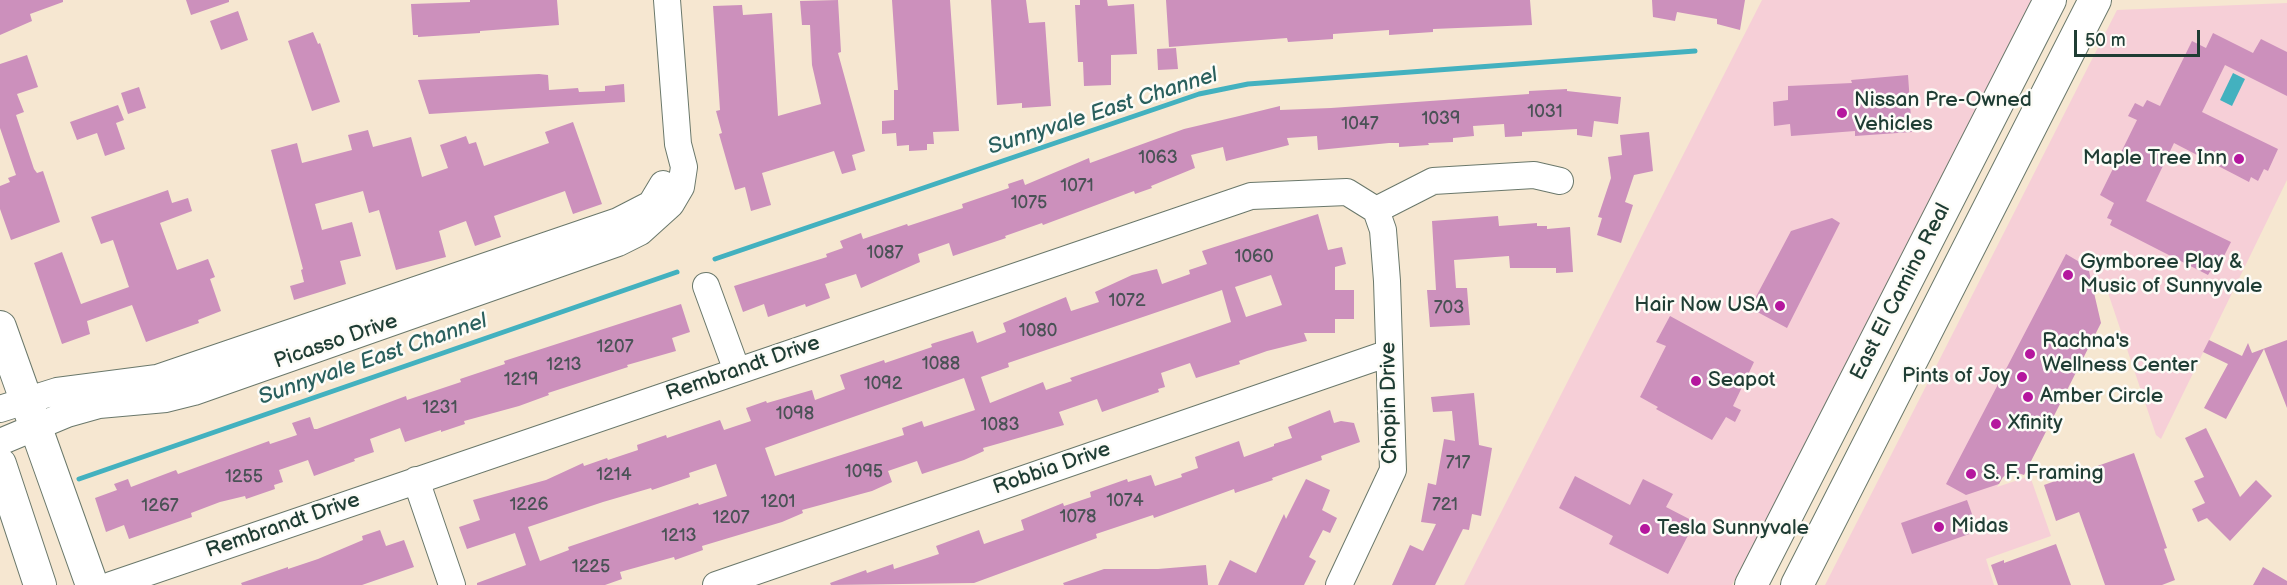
<!DOCTYPE html>
<style>
body{margin:0}
#map{position:relative;width:2287px;height:585px;overflow:hidden;background:#f6e7d1;font-family:"Balsamiq Sans",sans-serif}
canvas{display:block}
.scale{position:absolute;left:2074px;top:30px;width:126px;height:27px;box-sizing:border-box;border:3px solid #1f3d34;border-top:0;padding-left:8px;font-size:18px;line-height:21px;white-space:nowrap;color:#1f3d34;-webkit-text-stroke:4px #fdfcf7;paint-order:stroke}
</style>
<div id="map">
<canvas width="2287" height="585"></canvas>
<div class="scale">50 m</div>
</div>
<script>
const g = document.querySelector('canvas').getContext('2d');
g.lineJoin = 'round';
function fillPath(path, color) { g.fillStyle = color; g.fill(path, 'evenodd'); }
const shape = rows => new Path2D(rows.map(r => 'M' + r).join(''));
function stroke(path, color, width, dash) { g.strokeStyle = color; g.lineWidth = width; g.lineCap = dash ? 'butt' : 'round'; g.setLineDash(dash || []); g.stroke(path); }
function write(font, color, halo, rows, align = 'center') {
  g.font = font + ' "Balsamiq Sans",sans-serif'; g.lineWidth = 5; g.setLineDash([]); g.textBaseline = 'middle'; g.strokeStyle = halo; g.fillStyle = color; for (const [text, x, y, turn = 0] of rows) {
    g.save(); g.translate(x, y); g.rotate((+turn || 0) * Math.PI / 180); g.textAlign = isNaN(turn) ? turn : align; if (halo) g.strokeText(text, 0, 0); g.fillText(text, 0, 0); g.restore();
  }
}
fillPath(shape([
 [1762,0,2036,0,1732,585,1464,585],
 [2287,3,2287,180,2161,439,2156,435,2103,278,1997,487,2030,476,2051,536,1986,559,1994,585,1825,585,2117,10]
]), '#f6cfd7');
fillPath(shape([
 [2233,73,2245,79,2232,106,2220,100]
]), '#43b1bf');
stroke(shape([
 [715,259,1199,94,1248,84,1695,51],
 [79,479,677,272]
]), '#43b1bf', 5);
fillPath(shape([
 [0,0,63,0,63,2,30,14,32,21,0,35],
 [186,0,229,0,229,2,191,15],
 [470,0,557,0,559,25,480,31,480,33,418,37,418,35,413,35,411,4,470,2],
 [838,0,841,52,838,53,865,151,852,155,856,170,842,174,834,151,762,173,771,205,751,211,745,187,735,190,719,134,722,133,716,111,720,110,713,6,742,5,743,15,772,13,778,116,821,104,812,65,810,25,802,25,800,1],
 [892,0,950,0,959,131,933,132,934,144,927,144,927,150,909,151,909,145,897,146,896,133,882,134,882,121,894,120,894,90,898,90],
 [991,0,1026,0,1029,23,1045,22,1051,106,1022,108,1022,103,997,105],
 [1080,0,1107,0,1108,6,1134,4,1137,54,1111,55,1111,85,1084,86,1083,62,1078,62,1075,5,1080,5],
 [1166,0,1530,0,1532,25,1433,29,1433,32,1389,35,1389,30,1333,34,1333,39,1288,42,1287,38,1169,47],
 [1652,0,1745,0,1740,30,1717,24,1717,19,1677,12,1675,21,1653,17],
 [238,11,248,40,221,50,210,21],
 [313,32,318,44,320,43,340,102,312,111,288,41],
 [2213,33,2253,53,2261,39,2287,52,2287,96,2225,65,2202,112,2278,149,2268,171,2264,169,2258,181,2251,177,2249,182,2174,143,2146,201,2231,242,2216,272,2211,270,2208,275,2110,225,2112,220,2107,218,2114,203,2100,195,2137,120,2128,116,2135,103,2143,107,2147,100,2160,106,2192,41,2206,48],
 [1176,48,1178,69,1158,70,1157,49],
 [27,55,38,87,17,94,24,112,16,115,34,169,37,173,43,171,60,222,11,240,0,209,0,186,10,182,8,178,16,175,0,128,0,64],
 [539,74,548,75,549,90,578,88,579,92,605,91,605,86,624,84,625,102,429,114,418,80],
 [1908,75,1912,132,1855,136,1855,131,1791,136,1790,124,1774,126,1773,102,1788,100,1788,86,1852,83,1851,80],
 [139,87,146,108,128,114,121,93],
 [1567,89,1567,91,1621,97,1618,124,1594,121,1592,137,1577,135,1577,129,1522,132,1522,136,1505,137,1504,124,1473,126,1474,136,1453,138,1453,142,1428,143,1429,145,1399,147,1399,143,1389,143,1318,150,1317,136,1287,138,1289,145,1226,161,1223,147,1191,155,1195,168,1151,186,1152,188,1135,194,1134,191,1043,225,1042,223,1005,236,1006,238,953,256,949,243,918,254,920,262,861,288,856,274,825,284,830,298,806,307,805,304,768,317,764,304,743,312,734,286,827,257,826,254,843,248,840,241,861,233,863,239,907,224,908,226,963,208,962,204,1009,188,1008,184,1023,179,1025,185,1089,158,1090,163,1184,129,1235,117,1280,106,1280,110,1331,108,1529,94,1529,91],
 [118,105,124,120,116,123,125,149,105,156,97,133,77,140,70,122],
 [573,122,602,204,573,214,565,191,494,216,501,237,475,246,466,221,439,231,446,257,396,270,379,210,369,213,363,191,315,204,322,230,352,222,361,256,340,261,346,284,294,300,290,286,304,282,301,270,303,269,271,150,297,143,302,163,352,150,348,135,368,130,373,147,411,137,422,177,448,168,440,145,466,136,469,144,476,142,484,166,549,143,545,132],
 [1649,132,1653,171,1634,175,1625,202,1633,205,1621,243,1597,235,1602,218,1598,217,1611,178,1608,157,1622,155,1620,135],
 [168,190,172,203,188,198,192,211,160,223,177,270,208,259,215,277,210,279,221,311,198,320,199,323,146,342,132,305,87,321,90,334,62,344,34,263,62,252,81,304,129,287,113,240,101,244,91,217],
 [1318,214,1328,250,1342,247,1346,264,1335,267,1335,290,1354,290,1354,319,1335,319,1335,333,1304,333,1307,341,1267,351,1239,361,1240,364,1196,378,1190,363,1161,373,1165,387,1158,389,1159,392,1102,412,1097,399,1059,412,1064,425,983,448,984,451,964,460,922,474,917,461,888,471,892,482,872,491,802,510,803,513,782,522,702,546,703,550,675,560,674,557,620,572,622,579,605,585,477,585,477,583,526,565,515,533,467,549,459,527,480,520,473,500,546,480,583,463,584,466,607,458,608,460,638,450,637,445,666,435,667,438,720,420,724,430,751,421,746,408,766,401,767,403,812,390,815,400,845,389,840,375,884,360,885,363,932,347,931,344,973,331,977,343,1006,332,1003,323,1066,297,1071,311,1099,302,1095,292,1132,275,1157,269,1162,284,1190,274,1189,270,1207,264,1202,251],
 [1271,275,1282,305,1246,317,1235,287],
 [1222,290,1231,322,1070,378,1072,381,1046,390,1043,382,990,403,981,377,1009,367,1008,363],
 [964,378,975,410,924,427,922,421,902,428,904,435,775,476,765,448],
 [716,464,727,496,699,505,698,503,568,547,569,550,540,561,528,527,603,502,651,488,652,490,690,477,689,473],
 [1498,216,1499,226,1537,223,1537,226,1547,226,1547,229,1570,227,1573,272,1556,273,1556,268,1510,268,1509,256,1454,260,1456,288,1467,288,1470,325,1430,327,1427,290,1436,290,1432,221],
 [1832,218,1840,223,1787,328,1750,308,1791,231],
 [2066,254,2088,267,2101,323,2024,475,2012,471,2003,477,1999,484,1966,495,1946,484],
 [681,304,690,332,672,338,676,351,627,365,628,367,548,393,549,395,519,406,464,421,465,424,441,432,441,430,405,442,400,428,370,439,374,452,354,459,355,461,314,476,308,460,279,470,283,482,274,485,275,489,246,499,245,496,220,502,191,513,192,517,129,539,124,525,106,532,95,498,117,490,114,484,128,479,131,487,176,470,178,474,269,441,270,444,297,435,292,423,310,417,314,429,317,429,406,396,407,400,461,382,460,379,505,364,504,361],
 [1670,316,1754,362,1733,406,1741,410,1735,422,1726,417,1712,440,1656,409,1658,407,1640,397,1666,346,1656,342],
 [2209,340,2242,356,2248,343,2252,353,2287,340,2287,408,2264,349,2226,419,2204,408,2228,364,2203,352],
 [1474,393,1479,445,1492,448,1481,516,1472,514,1469,530,1463,529,1435,585,1392,585,1410,545,1423,551,1436,524,1421,522,1428,483,1436,485,1444,439,1455,441,1452,411,1433,412,1431,397],
 [1330,410,1334,423,1341,421,1354,423,1360,442,1321,456,1322,460,1272,478,1273,480,1235,493,1234,489,1154,518,1153,515,1096,534,1097,538,974,583,831,585,830,583,866,570,867,573,893,564,894,569,939,554,936,546,979,530,984,544,1024,530,1021,520,1063,503,1064,506,1091,497,1090,492,1127,479,1128,482,1151,475,1155,486,1182,477,1181,474,1198,468,1195,457,1239,441,1244,457,1274,446,1274,444,1292,438,1288,427],
 [2206,428,2240,497,2256,480,2272,496,2230,541,2207,518,2198,522,2192,509,2205,503,2194,481,2204,477,2185,438],
 [2134,453,2167,548,2164,549,2175,580,2162,585,2105,585,2079,512,2056,521,2044,485],
 [1575,476,1630,505,1643,479,1673,494,1666,507,1695,522,1668,574,1609,544,1613,536,1559,508],
 [1306,479,1330,490,1322,510,1337,518,1330,533,1323,530,1309,557,1316,561,1304,585,1218,585,1230,560,1256,573,1284,514,1286,519],
 [1967,500,1978,531,1912,554,1901,523],
 [380,530,386,546,404,540,414,567,362,585,242,585,241,583,288,567,288,569,318,559,363,540,362,536],
 [2056,544,2071,585,1998,585,1991,565,2004,560,2004,563],
 [1206,565,1208,585,1064,585,1063,583,1104,569,1158,569],
 [2263,567,2287,581,2287,585,2253,585]
]), '#cc90bc');
const minor = shape([
 [1376,210,1433,181,1534,175,1560,181],
 [706,286,737,371],
 [0,409,57,391,157,378,618,221,651,204,663,184],
 [0,442,67,414,99,405,166,399,194,392,618,243,640,232,671,204,681,187,684,167,678,144,667,0],
 [416,480,452,585],
 [111,585,1251,196,1347,192,1376,210],
 [716,585,1389,353],
 [1339,585,1393,470,1387,281,1383,230,1376,210]
]);
const major = shape([
 [0,327,92,585],
 [0,464,40,585],
 [1751,585,2050,0],
 [1797,585,2095,0]
]);
stroke(minor, '#6a786b', 28);
stroke(major, '#6a786b', 34);
stroke(minor, '#fff', 26);
stroke(major, '#fff', 32);
for (const [x, y, r, color] of [
 [1842,113,6,"#b5179e"],
 [2239,159,6,"#b5179e"],
 [2068,275,6,"#b5179e"],
 [1780,306,6,"#b5179e"],
 [2030,354,6,"#b5179e"],
 [2022,377,6,"#b5179e"],
 [1696,381,6,"#b5179e"],
 [2028,397,6,"#b5179e"],
 [1996,424,6,"#b5179e"],
 [1971,474,6,"#b5179e"],
 [1939,527,6,"#b5179e"],
 [1645,529,6,"#b5179e"]
]) { const dot = new Path2D(); dot.arc(x, y, r, 0, 2 * Math.PI); g.fillStyle = color; g.fill(dot); stroke(dot, '#fdfcf7', 2); }
write('18px', '#4a5256', null, [
 ["1031",1545,112],
 ["1039",1441,119],
 ["1047",1360,124],
 ["1063",1158,158],
 ["1071",1077,186],
 ["1075",1029,203],
 ["1087",885,253],
 ["1060",1254,257],
 ["1072",1127,301],
 ["703",1449,308],
 ["1080",1038,331],
 ["1207",615,347],
 ["1088",941,364],
 ["1213",564,365],
 ["1219",521,380],
 ["1092",883,384],
 ["1231",440,408],
 ["1098",795,414],
 ["1083",1000,425],
 ["717",1458,463],
 ["1095",864,472],
 ["1214",614,475],
 ["1255",244,477],
 ["1074",1125,501],
 ["1201",778,502],
 ["1226",529,505],
 ["721",1445,505],
 ["1267",160,506],
 ["1078",1078,517],
 ["1207",731,518],
 ["1213",679,536],
 ["1225",591,567]
]);
write('21px', '#1f3d34', '#fdfcf7', [
 ["Nissan Pre-Owned",1854,101],
 ["Vehicles",1854,125],
 ["Maple Tree Inn",2227,159,"right"],
 ["Gymboree Play &",2080,263],
 ["Music of Sunnyvale",2080,287],
 ["Hair Now USA",1768,306,"right"],
 ["Rachna's",2042,342],
 ["Wellness Center",2042,366],
 ["Pints of Joy",2010,377,"right"],
 ["Seapot",1708,381],
 ["Amber Circle",2040,397],
 ["Xfinity",2008,424],
 ["S. F. Framing",1983,474],
 ["Midas",1951,527],
 ["Tesla Sunnyvale",1657,529]
], 'left');
write('21px', '#1f3d34', '#fdfcf7', [
 ["East El Camino Real",1901,292,-63],
 ["Picasso Drive",336,342,-19],
 ["Rembrandt Drive",743,369,-19],
 ["Chopin Drive",1390,403,-91],
 ["Robbia Drive",1052,469,-19],
 ["Rembrandt Drive",283,526,-19]
]);
write('italic 22px', '#2a605e', '#fdfcf7', [
 ["Sunnyvale East Channel",1103,112,-18],
 ["Sunnyvale East Channel",373,360,-19]
]);
</script>
